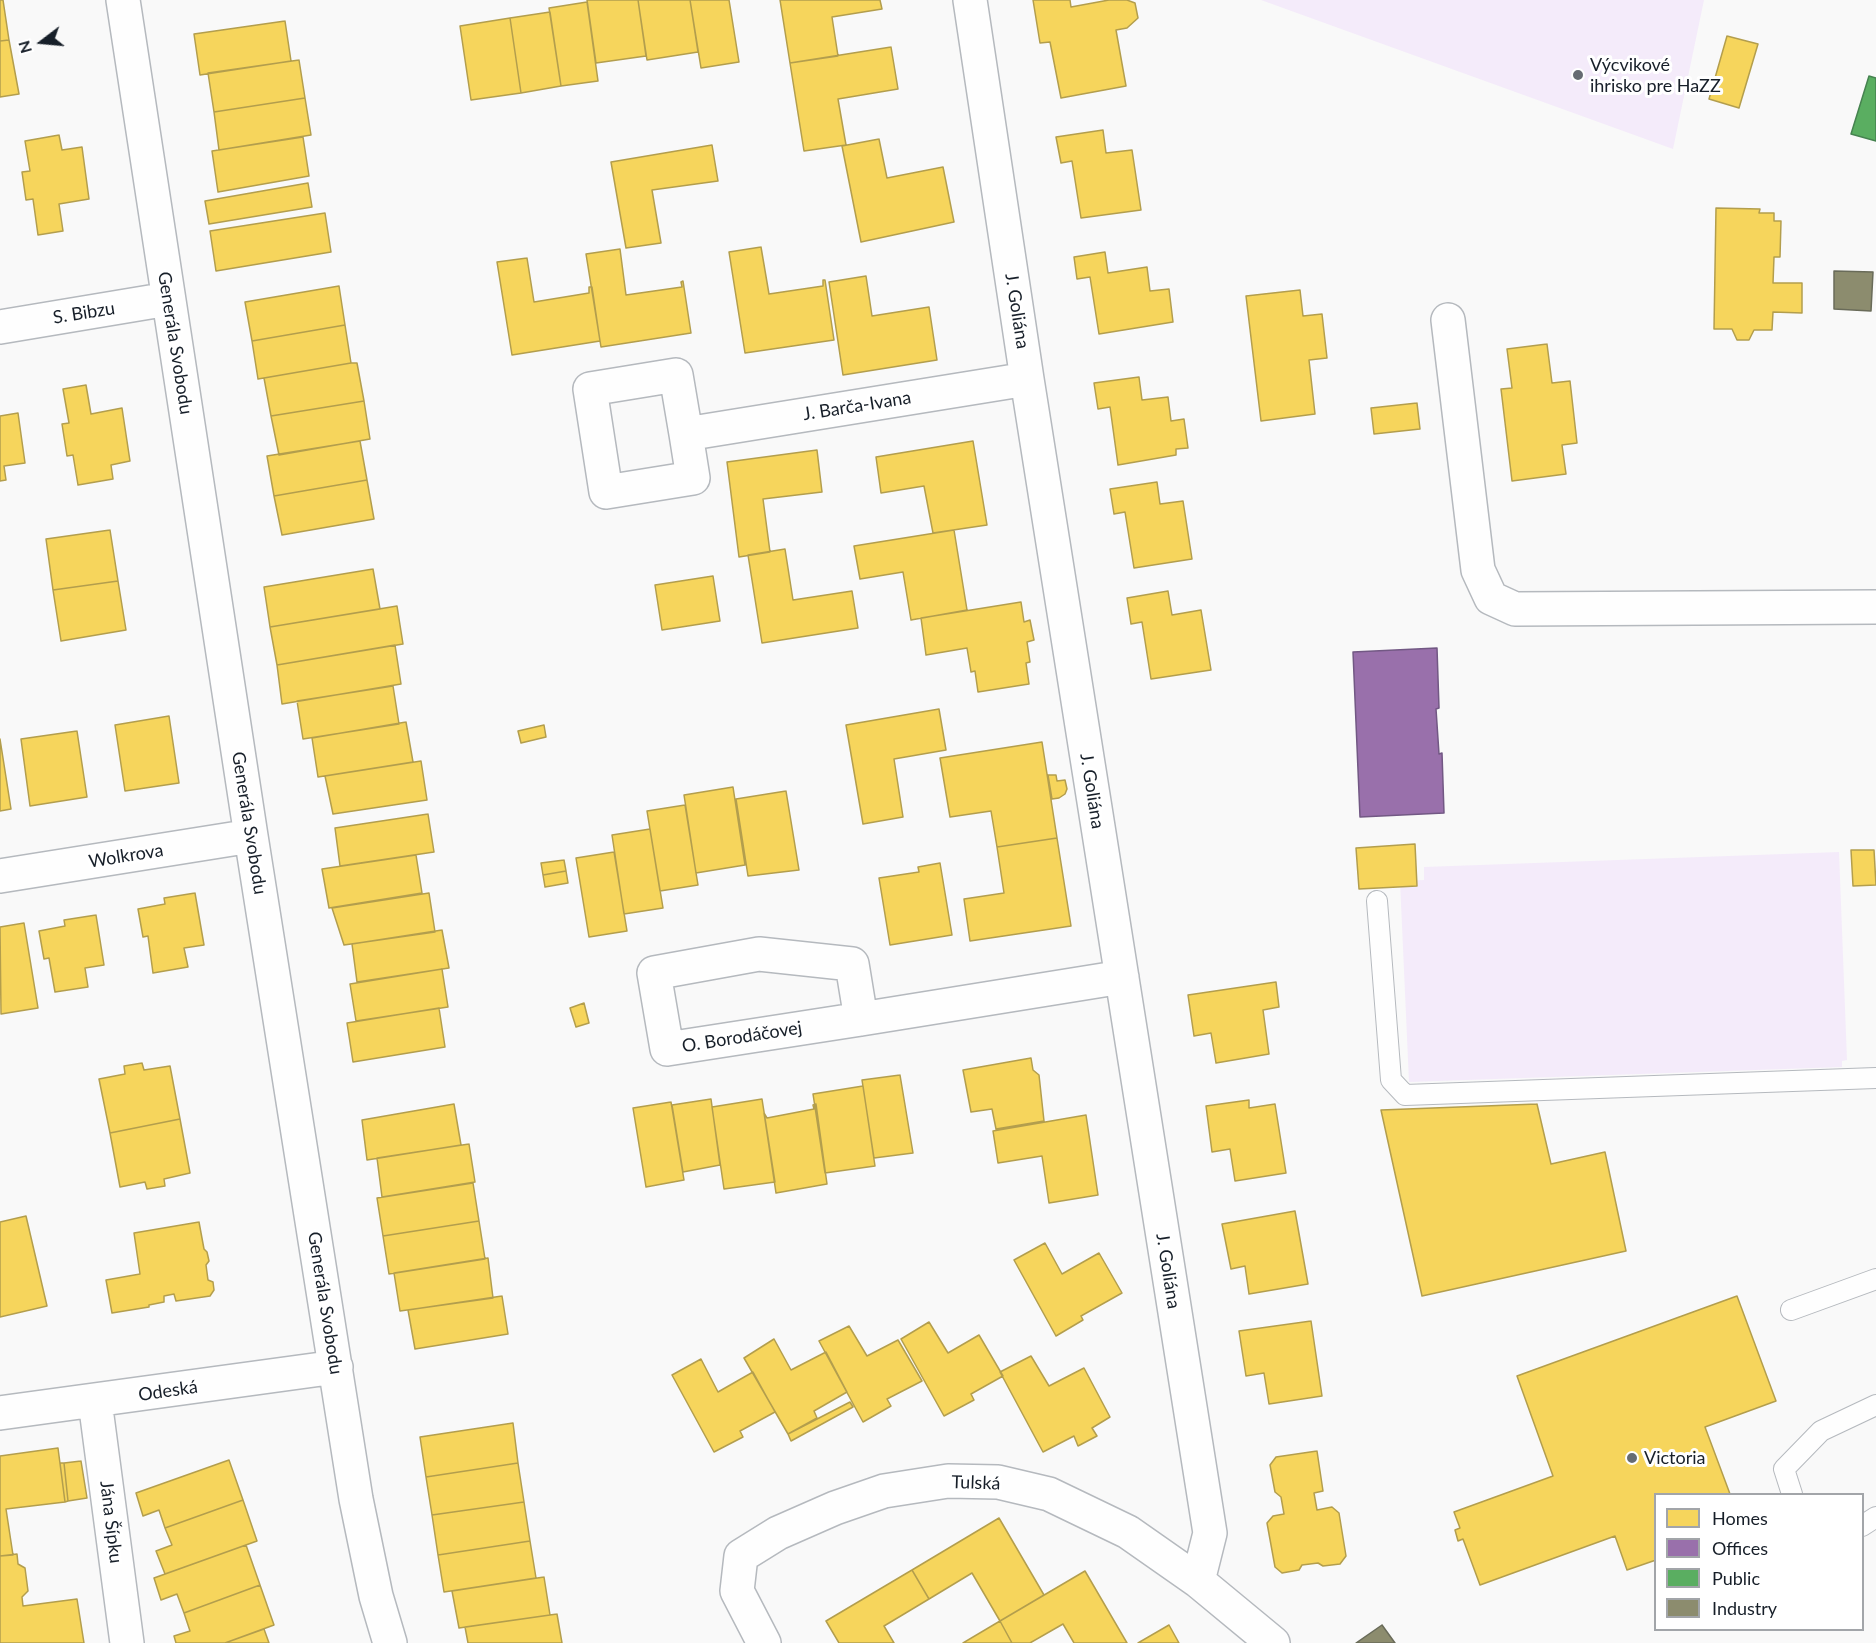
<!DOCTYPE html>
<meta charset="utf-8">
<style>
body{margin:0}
#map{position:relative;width:1876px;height:1643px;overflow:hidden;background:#f9f9f9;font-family:Lato,sans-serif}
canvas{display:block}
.legend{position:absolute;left:1654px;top:1493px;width:210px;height:138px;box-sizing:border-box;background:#fff;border:2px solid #a2a5a9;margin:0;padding:8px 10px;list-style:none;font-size:18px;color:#171f29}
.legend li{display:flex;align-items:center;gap:12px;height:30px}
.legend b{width:30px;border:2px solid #a2a5a9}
.north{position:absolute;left:12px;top:12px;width:60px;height:60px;-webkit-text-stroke:4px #fff;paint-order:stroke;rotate:254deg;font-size:16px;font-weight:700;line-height:24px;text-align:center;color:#171f29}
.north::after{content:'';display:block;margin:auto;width:21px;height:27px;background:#171f29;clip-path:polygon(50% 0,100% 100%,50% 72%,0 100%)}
</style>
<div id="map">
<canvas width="1876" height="1643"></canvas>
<ul class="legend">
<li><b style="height:16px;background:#f6d55c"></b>Homes</li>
<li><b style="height:16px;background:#9970ab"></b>Offices</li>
<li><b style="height:16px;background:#5aae61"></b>Public</li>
<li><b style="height:16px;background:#8c8c6e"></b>Industry</li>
</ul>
<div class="north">N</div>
</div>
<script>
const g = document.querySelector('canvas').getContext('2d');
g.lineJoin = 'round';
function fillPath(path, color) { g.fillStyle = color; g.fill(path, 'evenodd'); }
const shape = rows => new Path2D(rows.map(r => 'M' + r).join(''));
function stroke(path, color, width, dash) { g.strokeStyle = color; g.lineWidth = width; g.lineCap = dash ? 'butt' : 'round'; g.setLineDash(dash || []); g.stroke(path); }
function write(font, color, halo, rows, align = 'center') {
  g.font = font + ' Lato,sans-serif'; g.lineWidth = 6; g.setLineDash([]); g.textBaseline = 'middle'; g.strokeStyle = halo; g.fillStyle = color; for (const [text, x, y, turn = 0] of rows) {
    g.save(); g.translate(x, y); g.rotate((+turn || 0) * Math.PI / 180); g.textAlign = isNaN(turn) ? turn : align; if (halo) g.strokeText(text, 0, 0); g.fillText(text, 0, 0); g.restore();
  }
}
fillPath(shape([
 [1261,0,1704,0,1673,149],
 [1839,852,1847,1060,1842,1061,1842,1067,1409,1082,1400,881,1424,880,1424,867]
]), '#f4ebfa');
const homes = shape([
 [0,0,3,0,9,40,0,41,0,0],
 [587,0,638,0,646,56,596,63,587,0],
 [638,0,690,0,698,52,647,60,638,0],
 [690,0,729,0,739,62,701,68,690,0],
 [780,0,880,0,882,9,832,17,838,56,790,63,780,0],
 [1033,0,1070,0,1071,7,1109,0,1127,0,1135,3,1138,18,1127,28,1116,30,1126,86,1061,98,1050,42,1040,43,1033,0],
 [587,2,598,81,561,86,549,8,587,2],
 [550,12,561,86,521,93,510,18,550,12],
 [510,18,521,93,471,100,460,26,510,18],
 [285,21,291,61,200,75,194,34,285,21],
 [1727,36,1758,44,1739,108,1709,99,1727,36],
 [9,40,19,94,0,97,0,41,9,40],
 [891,47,898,89,838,99,846,145,804,151,790,63,891,47],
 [299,60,305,98,214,112,208,73,299,60],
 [305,98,311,135,219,150,214,112,305,98],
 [1103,130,1106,153,1132,150,1141,210,1081,218,1072,161,1061,163,1056,137,1103,130],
 [59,135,62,150,82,147,89,199,59,204,63,231,38,235,33,199,26,200,22,172,30,171,25,141,59,135],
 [303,137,309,176,218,192,212,151,303,137],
 [879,139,887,178,943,167,954,222,861,242,842,146,879,139],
 [712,145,718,181,652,190,661,243,626,248,611,162,712,145],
 [308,183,312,207,209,224,205,201,308,183],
 [1716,208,1760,209,1759,213,1774,213,1774,221,1781,221,1780,257,1774,257,1773,283,1802,283,1802,313,1773,312,1772,330,1754,330,1749,340,1737,340,1732,329,1714,329,1716,208],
 [325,213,331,252,216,271,210,231,325,213],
 [761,247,769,294,823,286,823,280,825,280,834,340,745,353,729,252,761,247],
 [620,249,626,295,682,287,681,282,683,281,691,333,601,347,586,254,620,249],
 [1105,252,1108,273,1147,267,1150,291,1169,289,1173,322,1099,334,1090,277,1077,279,1074,257,1105,252],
 [527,258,534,302,589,293,589,287,592,287,600,341,512,355,497,262,527,258],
 [866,276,872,316,929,307,937,360,843,375,829,282,866,276],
 [339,286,345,325,252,341,245,302,339,286],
 [1300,290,1303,316,1322,314,1327,358,1309,360,1315,414,1261,421,1246,296,1300,290],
 [345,325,351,363,258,379,252,341,345,325],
 [1547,344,1552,383,1570,381,1577,443,1562,445,1566,474,1512,481,1501,389,1512,388,1507,349,1547,344],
 [351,363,357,363,364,401,271,416,264,378,351,363],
 [1139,377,1142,400,1168,397,1171,421,1184,419,1188,448,1176,449,1176,455,1118,465,1110,407,1098,409,1094,383,1139,377],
 [86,385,91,414,122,408,130,461,111,465,113,479,78,485,73,455,67,456,62,424,69,423,63,389,86,385],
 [364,401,370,439,279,455,271,416,364,401],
 [1417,403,1420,429,1374,434,1371,408,1417,403],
 [18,413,25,463,4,466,6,480,0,481,0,416,18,413],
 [360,441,367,480,274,496,267,456,360,441],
 [973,441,987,525,933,533,924,486,881,493,876,457,973,441],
 [817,450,822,492,763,499,770,552,739,557,727,462,817,450],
 [367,480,374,519,282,535,274,496,367,480],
 [1157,482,1160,504,1183,501,1192,559,1134,568,1125,512,1114,514,1110,489,1157,482],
 [110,530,118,581,53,590,46,539,110,530],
 [954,530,967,610,911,620,903,572,860,579,854,546,954,530],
 [785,549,793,600,852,591,858,628,762,643,748,555,785,549],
 [373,569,380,609,270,627,264,587,373,569],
 [713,576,720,621,662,630,655,585,713,576],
 [118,581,126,630,61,641,53,590,118,581],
 [1168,591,1172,615,1201,610,1211,670,1151,679,1142,622,1131,624,1127,598,1168,591],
 [1021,602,1024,622,1030,620,1034,640,1027,642,1030,662,1026,663,1029,684,978,692,975,671,971,672,967,648,926,655,921,618,1021,602],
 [397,606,403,644,277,665,270,627,397,606],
 [395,645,401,684,282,704,277,665,395,645],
 [393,686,399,724,303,739,297,701,393,686],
 [939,709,946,750,894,759,903,817,863,824,846,725,939,709],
 [169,716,179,783,125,791,115,725,169,716],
 [406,722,413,762,318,777,312,738,406,722],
 [544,725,546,737,521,743,518,731,544,725],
 [77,731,87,797,30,806,21,739,77,731],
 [0,739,11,809,0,811,0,739],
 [1042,742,1057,838,997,847,991,811,950,817,940,758,1042,742],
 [421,761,427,800,333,814,325,776,421,761],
 [1048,775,1056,775,1057,781,1065,780,1067,789,1065,794,1059,798,1052,799,1048,775],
 [733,787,745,865,696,873,684,795,733,787],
 [786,791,799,870,748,876,736,799,786,791],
 [685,805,698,885,660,891,647,811,685,805],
 [428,814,434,852,340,866,335,828,428,814],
 [650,829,663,908,624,914,612,835,650,829],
 [1057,838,1071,926,970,941,964,899,1004,893,997,847,1057,838],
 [1415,844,1417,886,1359,889,1356,848,1415,844],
 [1851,850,1874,850,1876,885,1853,886,1851,850],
 [614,852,627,931,589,937,576,858,614,852],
 [416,855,422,893,329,908,322,869,416,855],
 [564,860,566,871,543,875,541,863,564,860],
 [940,863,952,935,890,945,879,878,919,872,918,867,940,863],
 [566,871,568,883,545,887,543,875,566,871],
 [195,893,204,945,184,948,188,967,153,973,148,936,143,937,138,909,165,904,164,898,195,893],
 [429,893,435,932,344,945,332,908,429,893],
 [96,915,104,965,85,968,88,987,55,992,49,958,44,959,39,931,65,926,64,920,96,915],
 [24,923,38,1008,1,1014,0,927,24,923],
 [442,930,449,968,357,982,352,944,442,930],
 [442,969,448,1007,356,1021,350,984,442,969],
 [1276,982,1279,1007,1263,1010,1269,1054,1216,1063,1211,1033,1194,1036,1188,995,1276,982],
 [584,1003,589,1023,576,1027,570,1008,584,1003],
 [439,1008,445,1047,353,1062,347,1023,439,1008],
 [1031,1058,1033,1070,1039,1075,1044,1121,996,1129,992,1109,971,1112,963,1070,1031,1058],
 [142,1063,144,1070,170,1066,180,1119,110,1133,99,1079,125,1074,124,1066,142,1063],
 [900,1075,913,1153,874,1158,862,1080,900,1075],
 [863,1086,875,1166,825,1173,813,1094,863,1086],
 [711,1099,720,1165,683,1172,672,1105,711,1099],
 [762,1099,775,1182,724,1189,712,1107,762,1099],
 [1249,1100,1249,1108,1275,1104,1286,1173,1235,1181,1230,1149,1212,1152,1206,1106,1249,1100],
 [671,1102,684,1180,646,1187,633,1108,671,1102],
 [454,1104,461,1145,367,1160,362,1120,454,1104],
 [816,1104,827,1184,776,1193,764,1113,767,1118,814,1109,813,1105,816,1104],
 [1537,1104,1551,1164,1605,1152,1626,1251,1422,1296,1381,1110,1537,1104],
 [1086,1115,1098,1195,1049,1203,1042,1156,998,1163,993,1131,1086,1115],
 [180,1119,190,1173,164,1179,165,1186,147,1189,145,1182,120,1187,110,1133,180,1119],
 [469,1144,475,1182,382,1197,377,1158,469,1144],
 [473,1183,479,1221,383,1236,377,1198,473,1183],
 [1295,1211,1308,1284,1249,1294,1245,1266,1231,1269,1222,1224,1295,1211],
 [26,1216,47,1306,0,1317,0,1222,26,1216],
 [479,1221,485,1259,389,1274,383,1236,479,1221],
 [199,1222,204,1249,207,1252,209,1261,206,1265,208,1280,213,1282,214,1290,210,1296,176,1301,174,1294,164,1296,164,1302,149,1305,149,1307,112,1313,106,1280,140,1274,134,1233,199,1222],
 [1045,1243,1062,1274,1099,1253,1122,1293,1081,1316,1083,1320,1056,1336,1014,1260,1045,1243],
 [488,1258,493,1298,400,1311,394,1273,488,1258],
 [502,1296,508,1334,415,1349,408,1310,502,1296],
 [1737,1296,1776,1401,1705,1427,1730,1494,1656,1494,1656,1560,1627,1570,1615,1536,1480,1585,1463,1539,1458,1541,1455,1530,1460,1528,1454,1512,1553,1476,1517,1376,1737,1296],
 [1311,1321,1322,1396,1269,1404,1264,1373,1246,1376,1239,1331,1311,1321],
 [929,1322,948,1353,979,1335,1003,1376,971,1394,974,1400,944,1416,901,1339,929,1322],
 [849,1326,867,1356,898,1340,922,1381,887,1399,891,1406,863,1422,819,1341,849,1326],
 [774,1339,791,1370,826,1352,847,1392,814,1411,817,1418,788,1434,744,1358,774,1339],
 [1031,1356,1049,1386,1084,1368,1110,1417,1092,1428,1097,1436,1078,1446,1074,1436,1043,1452,1000,1372,1031,1356],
 [701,1359,718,1392,753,1372,775,1412,740,1431,743,1437,714,1452,672,1375,701,1359],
 [850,1402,853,1407,791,1441,788,1434,850,1402],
 [513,1423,518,1463,426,1477,420,1437,513,1423],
 [58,1448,65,1502,6,1509,13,1555,0,1556,0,1456,58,1448],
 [1317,1451,1323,1491,1314,1493,1317,1510,1332,1507,1339,1513,1346,1556,1340,1564,1323,1566,1318,1563,1302,1565,1299,1570,1282,1573,1275,1567,1267,1523,1273,1516,1284,1514,1281,1497,1275,1492,1270,1465,1276,1457,1317,1451],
 [229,1460,243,1500,165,1528,159,1510,143,1516,136,1493,229,1460],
 [81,1461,87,1498,68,1501,64,1463,81,1461],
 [60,1463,64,1463,68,1501,65,1502,60,1463],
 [518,1463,524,1502,432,1515,426,1477,518,1463],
 [243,1500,257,1541,165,1574,156,1551,172,1545,165,1528,243,1500],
 [524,1502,530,1541,438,1555,432,1515,524,1502],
 [999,1518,1044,1595,1000,1621,972,1573,929,1599,912,1570,999,1518],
 [530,1541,536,1578,444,1592,438,1555,530,1541],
 [246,1545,260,1585,184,1613,177,1594,161,1600,154,1578,246,1545],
 [17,1554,18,1564,25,1568,28,1591,22,1597,23,1606,77,1599,84,1643,0,1643,0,1556,17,1554],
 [912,1570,929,1599,884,1626,894,1643,839,1643,826,1621,912,1570],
 [1085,1571,1127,1643,1074,1643,1063,1624,1030,1643,1012,1643,1000,1621,1085,1571],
 [544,1577,550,1615,459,1628,452,1591,544,1577],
 [260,1585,274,1625,225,1643,176,1643,174,1636,190,1631,184,1613,260,1585],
 [557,1614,562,1643,468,1643,465,1627,557,1614],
 [1000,1621,1012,1643,963,1643,1000,1621],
 [1169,1625,1179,1643,1138,1643,1169,1625],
 [264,1629,269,1643,225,1643,264,1629]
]);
fillPath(homes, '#f6d55c');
stroke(homes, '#b39e4d', 1.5);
const offices = shape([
 [1437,648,1439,708,1436,709,1439,754,1442,753,1444,813,1360,817,1353,652,1437,648]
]);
fillPath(offices, '#9970ab');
stroke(offices, '#725884', 1.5);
const public = shape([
 [1869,76,1876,78,1876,141,1851,134,1869,76]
]);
fillPath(public, '#5aae61');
stroke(public, '#468350', 1.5);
const industry = shape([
 [1834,271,1873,272,1871,311,1834,309,1834,271],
 [1382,1625,1395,1643,1356,1643,1382,1625]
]);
fillPath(industry, '#8c8c6e');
stroke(industry, '#696b59', 1.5);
const lane = shape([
 [1377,901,1391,1080,1405,1095,1876,1078],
 [1791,1310,1876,1279],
 [1792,1494,1784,1469,1821,1431,1876,1405],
 [1862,1526,1876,1517]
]);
const street = shape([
 [123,0,251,836,356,1499,376,1596,390,1643],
 [970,0,1027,379,1210,1533,1198,1581],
 [1448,320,1478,570,1491,598,1515,609,1876,607],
 [0,327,168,299],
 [686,434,676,375,590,389,606,492,693,478,686,434,1027,379],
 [0,876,251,836],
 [861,1019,852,964,759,954,654,973,667,1049,861,1019,1122,977],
 [95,1401,127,1643],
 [0,1413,336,1367],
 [764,1643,737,1591,741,1556,778,1533,835,1508,884,1491,948,1481,998,1482,1049,1494,1128,1532,1198,1581,1273,1643]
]);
stroke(lane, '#b5b9be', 22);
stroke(street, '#b5b9be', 36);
stroke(lane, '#fefefe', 20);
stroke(street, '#fefefe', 33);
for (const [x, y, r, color] of [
 [1578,75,6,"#666b72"],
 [1632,1458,6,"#666b72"]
]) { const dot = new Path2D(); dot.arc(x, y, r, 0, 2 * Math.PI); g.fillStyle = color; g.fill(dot); stroke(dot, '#fff', 2); }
write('18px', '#171f29', '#fff', [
 ["Výcvikové",1590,65],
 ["ihrisko pre HaZZ",1590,86],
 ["Victoria",1644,1458]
], 'left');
write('18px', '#171f29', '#fff', [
 ["J. Goliána",1017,311,81],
 ["S. Bibzu",84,313,-9],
 ["Generála Svobodu",175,343,81],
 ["J. Barča-Ivana",857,406,-9],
 ["J. Goliána",1092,791,81],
 ["Generála Svobodu",249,823,81],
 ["Wolkrova",126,856,-9],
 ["O. Borodáčovej",742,1037,-9],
 ["J. Goliána",1168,1271,81],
 ["Generála Svobodu",325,1303,81],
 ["Odeská",168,1391,-8],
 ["Tulská",976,1483,2],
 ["Jána Šípku",111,1522,83]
]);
</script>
